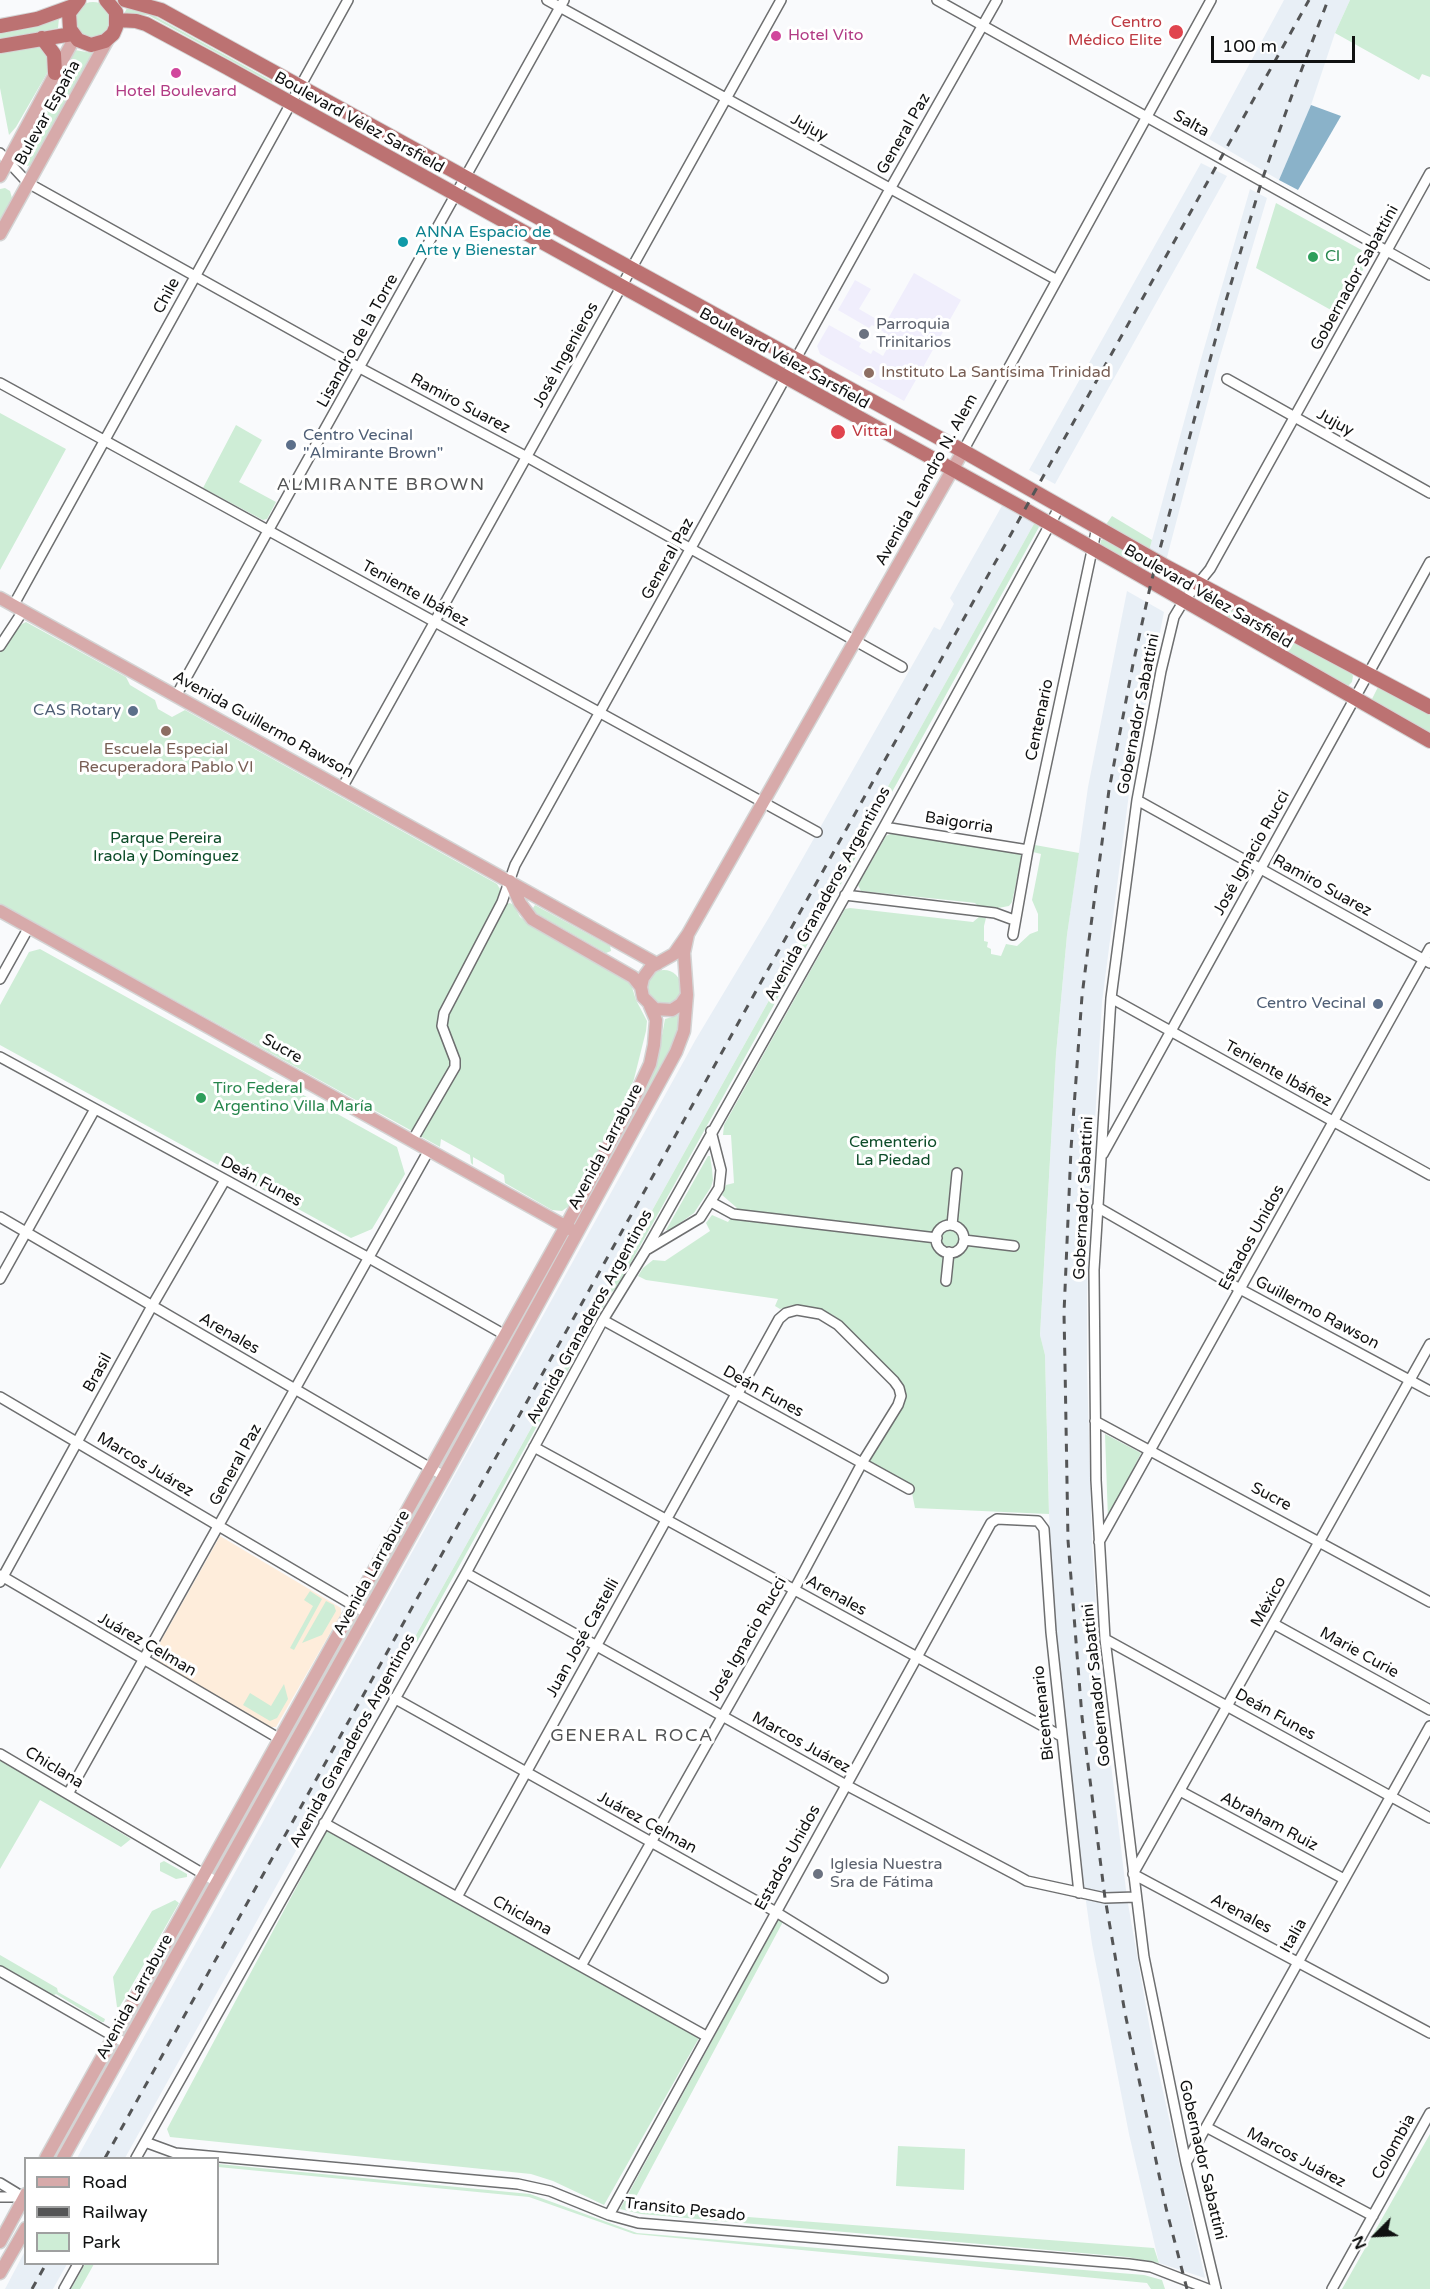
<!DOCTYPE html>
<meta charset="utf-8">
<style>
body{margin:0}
#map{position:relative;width:1430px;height:2289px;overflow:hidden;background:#f9fafc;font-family:"Varela Round",sans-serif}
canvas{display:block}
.legend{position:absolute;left:24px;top:2157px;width:195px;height:108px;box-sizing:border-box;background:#fff;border:2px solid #9fa0a0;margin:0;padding:8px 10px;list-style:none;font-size:18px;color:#101111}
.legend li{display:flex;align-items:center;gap:12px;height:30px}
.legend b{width:30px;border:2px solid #9fa0a0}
.north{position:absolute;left:1346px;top:2205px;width:60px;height:60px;-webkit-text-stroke:4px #fff;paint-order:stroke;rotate:246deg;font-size:16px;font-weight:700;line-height:24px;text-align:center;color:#101111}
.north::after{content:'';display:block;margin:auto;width:21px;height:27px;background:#101111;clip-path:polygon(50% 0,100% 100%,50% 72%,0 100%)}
.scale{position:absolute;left:1211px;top:36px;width:144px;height:27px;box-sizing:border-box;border:3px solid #101111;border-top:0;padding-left:8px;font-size:18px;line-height:21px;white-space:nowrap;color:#101111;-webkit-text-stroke:4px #fff;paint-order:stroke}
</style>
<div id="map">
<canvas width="1430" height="2289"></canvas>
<ul class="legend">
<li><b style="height:8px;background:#d7aaaa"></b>Road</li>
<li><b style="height:8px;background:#545556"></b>Railway</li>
<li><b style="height:16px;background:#ceedd6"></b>Park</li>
</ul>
<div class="north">N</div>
<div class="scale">100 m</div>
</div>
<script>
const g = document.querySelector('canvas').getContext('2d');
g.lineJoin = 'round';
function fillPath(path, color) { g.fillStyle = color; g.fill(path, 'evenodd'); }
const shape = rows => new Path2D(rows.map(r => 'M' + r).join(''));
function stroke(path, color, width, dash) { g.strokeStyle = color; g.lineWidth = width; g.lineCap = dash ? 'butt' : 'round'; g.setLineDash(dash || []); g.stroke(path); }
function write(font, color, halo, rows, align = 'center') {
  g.font = font + ' "Varela Round",sans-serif'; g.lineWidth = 6; g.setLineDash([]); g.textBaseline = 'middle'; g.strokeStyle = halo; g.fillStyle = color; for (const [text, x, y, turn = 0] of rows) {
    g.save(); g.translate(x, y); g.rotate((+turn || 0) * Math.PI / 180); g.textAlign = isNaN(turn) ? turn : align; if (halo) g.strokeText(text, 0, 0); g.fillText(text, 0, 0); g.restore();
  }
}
fillPath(shape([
 [1284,0,1350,0,1335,33,1311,105,1279,180,1209,139],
 [1201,163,1227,176,1055,484,1029,470],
 [1250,189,1267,198,1218,363,1166,561,1149,551,1201,359],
 [1003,504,1035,522,125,2158,77,2158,696,1039,771,914,934,627,940,630,954,604,950,598],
 [1127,591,1164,612,1131,778,1102,1002,1089,1223,1087,1297,1087,1369,1092,1544,1101,1681,1127,1898,1153,2047,1205,2278,1159,2263,1129,2134,1092,1944,1073,1810,1060,1687,1050,1547,1045,1355,1040,1335,1056,1054,1067,935,1088,787],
 [25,2251,26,2264,67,2264,53,2289,5,2289]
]), '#e8eff6');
fillPath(shape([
 [914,273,961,300,904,401,820,354,817,346,829,325,861,343,859,347,871,354,873,350,883,356,891,341,882,335,884,332,872,325,869,328,838,310,855,280,871,289,859,309,885,324]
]), '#f0eefc');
fillPath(shape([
 [220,1536,341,1608,341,1614,276,1727,269,1727,157,1661,153,1655]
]), '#feeddb');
fillPath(shape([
 [1350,0,1430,0,1430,77,1422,74,1419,80,1335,33],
 '75 20a18 18 0 1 1 36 0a18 18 0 1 1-36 0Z',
 [127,8,149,13,281,86,279,87,148,15,124,14],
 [59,18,58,28,0,41,0,30],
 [32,46,41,46,46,50,50,68,16,127,9,135,0,88,0,54],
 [75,50,92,53,32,164,28,166,22,166,18,162,17,156],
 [5,188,10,191,12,198,0,222,0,189],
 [1276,203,1367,253,1368,261,1338,314,1256,268],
 [0,413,66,449,0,570],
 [236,425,262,440,239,482,276,502,267,519,263,520,203,488],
 [1112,516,1152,540,1149,551,1108,527,1107,523],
 [1035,522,1039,527,618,1286,611,1293,417,1642,411,1644],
 [1101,540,1104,540,1140,560,1139,565,1136,566,1100,545],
 [1209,595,1350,671,1353,676,1352,682,1347,687,1203,606,1203,599],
 [26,622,126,677,130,685,155,700,158,709,172,717,185,710,497,884,500,889,499,899,441,1007,438,1018,439,1029,446,1025,445,1020,506,904,510,903,514,905,520,917,528,923,631,984,636,1000,647,1021,646,1031,634,1079,627,1097,569,1206,562,1211,552,1210,505,1183,504,1175,473,1157,473,1165,471,1163,470,1155,441,1139,440,1147,420,1136,459,1069,458,1057,412,1131,0,904,0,650,18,626],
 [1378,687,1430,715,1430,734,1371,701],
 [892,833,1020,854,1022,856,1012,902,1009,906,998,908,978,906,975,903,967,902,861,891,858,885,886,836],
 [1035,845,1079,853,1067,935,1056,1054,1040,1335,1045,1355,1049,1514,915,1508,911,1488,871,1463,870,1460,904,1402,902,1384,840,1321,833,1315,817,1309,792,1305,780,1309,775,1306,778,1299,646,1280,638,1276,643,1268,653,1260,665,1261,710,1231,706,1223,712,1215,728,1222,737,1208,722,1195,726,1185,734,1183,731,1135,723,1135,724,1125,845,909,850,908,973,922,979,917,986,918,984,926,984,941,988,942,987,947,991,949,991,954,1001,956,1006,944,1017,946,1030,934,1038,931,1038,914,1032,900,1041,854,1033,852],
 [535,905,610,946,611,951,606,953,534,912,533,908],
 [40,949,397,1147,405,1174,372,1229,351,1238,0,1045,0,1005,29,952],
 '647 987a17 17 0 1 1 34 0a17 17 0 1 1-34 0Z',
 [679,1015,676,1036,665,1060,580,1218,579,1215,643,1093,659,1052,665,1019],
 [708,1156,710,1156,712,1169,713,1180,711,1187,694,1213,670,1230,666,1230],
 [561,1248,564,1250,445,1464,442,1462],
 [1105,1434,1141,1453,1108,1520],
 [429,1486,432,1487,370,1597,368,1595],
 [310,1591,322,1599,294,1650,290,1648,313,1606,304,1600],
 [326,1601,334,1605,336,1611,322,1635,302,1643],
 [354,1620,357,1621,297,1728,295,1726],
 [284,1684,288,1699,277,1718,270,1721,243,1705,250,1693,271,1706],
 [284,1745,287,1747,221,1865,218,1864],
 [0,1760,47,1788,131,1839,121,1847,40,1800,0,1869],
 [327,1830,699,2038,604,2205,553,2181,531,2174,170,2137,167,2129],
 [164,1861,187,1874,187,1877,176,1879,160,1871,160,1863],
 [203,1886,206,1887,135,2017,132,2015],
 [175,1900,179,1903,119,2008,117,2007,113,1977,152,1911],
 [785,1918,630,2208,1154,2248,1159,2263,1127,2257,641,2214,620,2209,778,1920],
 [0,1955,57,1988,58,1992,105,2019,104,2022,102,2022,56,1994,52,1996,0,1965],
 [113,2052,115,2054,57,2158,54,2158],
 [1430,2134,1430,2289,1342,2289],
 [898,2146,965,2149,964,2190,896,2186],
 [218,2164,530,2194,637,2233,1144,2275,1162,2280,1165,2289,1151,2289,1147,2283,634,2234,529,2197,218,2167],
 [85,2264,94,2264,80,2289,71,2289]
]), '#ceedd6');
fillPath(shape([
 [1311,105,1341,116,1298,190,1279,180]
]), '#8ab2c9');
const minor = shape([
 [547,0,1057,280],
 [937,0,1430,275],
 [0,153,28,183,360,368,527,457,902,667],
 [1227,379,1430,493],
 [0,383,817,832],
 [963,451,1211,0],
 [13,606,348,0],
 [0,646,23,611],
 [176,696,564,0],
 [342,788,781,0],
 [1137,800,1430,963],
 [884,827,1028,850],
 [845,895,995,913,1014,920],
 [1013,935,1028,850,1097,527],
 [0,979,29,927],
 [1111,998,1430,1175],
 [0,1057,369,1258,505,1335],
 [412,1141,455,1067,455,1060,442,1026,444,1013,502,902,515,865,890,189,997,0],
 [1103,1154,1430,562],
 [711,1202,733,1214,937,1238],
 [1097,1207,1240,1289,1430,1391],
 [0,1217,444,1476],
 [952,1225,957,1173],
 '936 1239a14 14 0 1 1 28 0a14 14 0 1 1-28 0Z',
 [964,1240,1014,1246],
 [648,1249,700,1218,719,1188,721,1170,711,1131],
 [0,1279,95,1109],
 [946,1281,949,1252],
 [603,1320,909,1489],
 [1430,1344,1133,1874,1430,2033],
 [0,1397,368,1614],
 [1095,1421,1430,1602],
 [534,1447,1061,1736],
 [1099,1542,1430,948],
 [466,1573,846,1785,1018,1876,1027,1881,1105,1898,1136,1897],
 [0,1575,280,1739],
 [0,1582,152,1306,225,1180],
 [1274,1624,1430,1710],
 [1105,1639,1430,1818],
 [394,1698,776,1912,883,1978],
 [0,1754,217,1882],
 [1180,1791,1344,1879],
 [68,1794,429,1150],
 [324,1823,706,2036],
 [457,1897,736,1394],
 [581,1966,794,1590,862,1463,898,1405,901,1396,899,1388,894,1381,838,1325,820,1314,797,1310,786,1313,779,1319,737,1395],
 [0,1971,127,2044],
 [1206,2127,1373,2216],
 [145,2142,175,2153,518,2184,550,2191,609,2215,638,2223,1129,2264,1151,2267,1208,2289],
 [136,2158,466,1573,603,1320,646,1250,884,827,1060,506],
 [1186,2163,1430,1726],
 [0,2183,23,2197],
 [0,2197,23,2197],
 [609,2215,991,1523,997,1519,1038,1521,1044,1529,1051,1632,1079,1893],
 [64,2289,78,2264],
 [1216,2289,1186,2163,1144,1957,1105,1639,1096,1480,1094,1270,1111,998,1137,800,1161,671,1174,617,1183,602,1210,569,1430,173],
 [1332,2289,1430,2113]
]);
const major = shape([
 [0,176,75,37],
 [0,234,108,39],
 [0,598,657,964],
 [510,881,520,903,532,919,633,977,641,987],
 [0,911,572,1230],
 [688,934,684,953,687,995,681,1004,672,1010,655,1009,643,997,641,987,643,978,651,967,674,954,688,934,963,451],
 [46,2158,566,1226,636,1094,650,1064,654,1045,656,1020,650,1006],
 [63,2158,444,1476,676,1052,684,1031,687,995],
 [0,2242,26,2194],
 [0,2273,26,2228]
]);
const highway = shape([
 [79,0,69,13,70,29,78,40,91,45,105,41,113,34,116,27,116,12,106,0],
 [125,0,161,10,963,451,1167,567,1430,707],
 [117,20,136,21,146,24,226,67,1024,509,1430,741],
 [0,26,37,19,73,6],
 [42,38,54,54,55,73],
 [0,46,72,34]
]);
stroke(minor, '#6e6f70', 12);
stroke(major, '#d4d4d4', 15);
stroke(highway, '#d4d4d4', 16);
stroke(minor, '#fff', 9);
stroke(major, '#d7aaaa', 12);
stroke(highway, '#bc7272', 14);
stroke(shape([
 [105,2158,1309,0],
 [32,2289,46,2264],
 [1187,2289,1166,2208,1125,2013,1105,1898,1082,1717,1068,1540,1065,1365,1064,1313,1071,1149,1082,996,1089,940,1109,790,1133,664,1151,583,1224,307,1262,180,1292,95,1328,0]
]), '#545556', 3, [8, 8]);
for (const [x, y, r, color] of [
 [1176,32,8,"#e0444e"],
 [776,36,6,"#d1479c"],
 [176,73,6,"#d1479c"],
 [403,242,6,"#0f9aa8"],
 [1313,257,6,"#2e9e5b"],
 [864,334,6,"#6b7280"],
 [869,373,6,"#8d6e63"],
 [838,432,8,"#e0444e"],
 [291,445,6,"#5c6f8a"],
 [133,711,6,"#5c6f8a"],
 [166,731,6,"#8d6e63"],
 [1378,1004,6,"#5c6f8a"],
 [201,1098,6,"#2e9e5b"],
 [818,1874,6,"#6b7280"]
]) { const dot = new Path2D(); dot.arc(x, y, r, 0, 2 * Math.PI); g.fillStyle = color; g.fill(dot); stroke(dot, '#fff', 2); }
write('16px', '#be3a42', '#fff', [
 ["Centro",1162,23],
 ["Médico Elite",1162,41],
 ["Vittal",852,432,"left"]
], 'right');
write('16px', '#b23c85', '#fff', [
 ["Hotel Vito",788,36],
 ["Hotel Boulevard",176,92,"center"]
], 'left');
write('16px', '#101111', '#fff', [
 ["Bulevar España",48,113,-61],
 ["Boulevard Vélez Sarsfield",359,123,29],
 ["Salta",1191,124,29],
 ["Jujuy",809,128,29],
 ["General Paz",904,134,-60],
 ["Gobernador Sabattini",1355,278,-61],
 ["Chile",167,296,-62],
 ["Lisandro de la Torre",358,341,-61],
 ["José Ingenieros",566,355,-61],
 ["Boulevard Vélez Sarsfield",784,359,29],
 ["Ramiro Suarez",460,404,28],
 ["Jujuy",1335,423,29],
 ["Avenida Leandro N. Alem",927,480,-61],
 ["General Paz",668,559,-61],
 ["Teniente Ibáñez",415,594,29],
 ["Boulevard Vélez Sarsfield",1208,597,30],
 ["Gobernador Sabattini",1139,714,-79],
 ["Centenario",1040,720,-78],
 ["Avenida Guillermo Rawson",263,725,29],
 ["Baigorria",959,823,9],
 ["José Ignacio Rucci",1252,853,-61],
 ["Ramiro Suarez",1322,886,29],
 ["Avenida Granaderos Argentinos",828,894,-61],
 ["Sucre",282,1049,29],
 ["Teniente Ibáñez",1278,1074,29],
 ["Avenida Larrabure",606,1147,-62],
 ["Deán Funes",261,1182,28],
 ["Gobernador Sabattini",1084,1198,-87],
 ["Estados Unidos",1252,1238,-61],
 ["Guillermo Rawson",1317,1313,28],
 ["Avenida Granaderos Argentinos",590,1317,-61],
 ["Arenales",229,1334,30],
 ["Brasil",98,1373,-61],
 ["Deán Funes",763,1392,29],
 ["Marcos Juárez",145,1465,31],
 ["General Paz",236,1465,-61],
 ["Sucre",1271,1497,28],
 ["Avenida Larrabure",372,1573,-61],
 ["Arenales",836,1596,29],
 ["México",1269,1602,-61],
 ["Juan José Castelli",583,1638,-61],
 ["José Ignacio Rucci",748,1639,-60],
 ["Juárez Celman",147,1645,30],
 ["Marie Curie",1359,1653,29],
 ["Gobernador Sabattini",1097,1685,-96],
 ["Bicentenario",1044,1713,-96],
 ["Deán Funes",1275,1715,29],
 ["Avenida Granaderos Argentinos",353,1741,-61],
 ["Marcos Juárez",801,1743,29],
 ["Chiclana",54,1768,31],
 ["Abraham Ruiz",1269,1822,28],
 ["Juárez Celman",647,1823,29],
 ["Estados Unidos",788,1858,-61],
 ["Arenales",1241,1914,28],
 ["Chiclana",522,1916,29],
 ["Italia",1294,1936,-60],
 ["Avenida Larrabure",135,1997,-61],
 ["Colombia",1394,2147,-61],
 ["Marcos Juárez",1296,2158,28],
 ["Gobernador Sabattini",1202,2160,77],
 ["Transito Pesado",685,2210,6]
]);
write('16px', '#0d838f', '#fff', [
 ["ANNA Espacio de",415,233],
 ["Arte y Bienestar",415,251]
], 'left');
write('16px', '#27864d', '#fff', [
 ["Cl",1325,257],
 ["Tiro Federal",213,1089],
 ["Argentino Villa María",213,1107]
], 'left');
write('16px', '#5b616d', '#fff', [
 ["Parroquia",876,325],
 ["Trinitarios",876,343],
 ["Iglesia Nuestra",830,1865],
 ["Sra de Fátima",830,1883]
], 'left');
write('16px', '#785e54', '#fff', [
 ["Instituto La Santísima Trinidad",881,373],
 ["Escuela Especial",166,750,"center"],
 ["Recuperadora Pablo VI",166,768,"center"]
], 'left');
write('16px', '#4e5e75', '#fff', [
 ["Centro Vecinal",303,436,"left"],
 ["\"Almirante Brown\"",303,454,"left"],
 ["CAS Rotary",121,711],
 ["Centro Vecinal",1366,1004]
], 'right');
write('16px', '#0d4c29', '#fff', [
 ["Parque Pereira",166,839],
 ["Iraola y Domínguez",166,857],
 ["Cementerio",893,1143],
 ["La Piedad",893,1161]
]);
g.letterSpacing = '1.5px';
write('18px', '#535455', '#fff', [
 ["ALMIRANTE BROWN",381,485],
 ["GENERAL ROCA",632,1736]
]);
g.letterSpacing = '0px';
</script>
